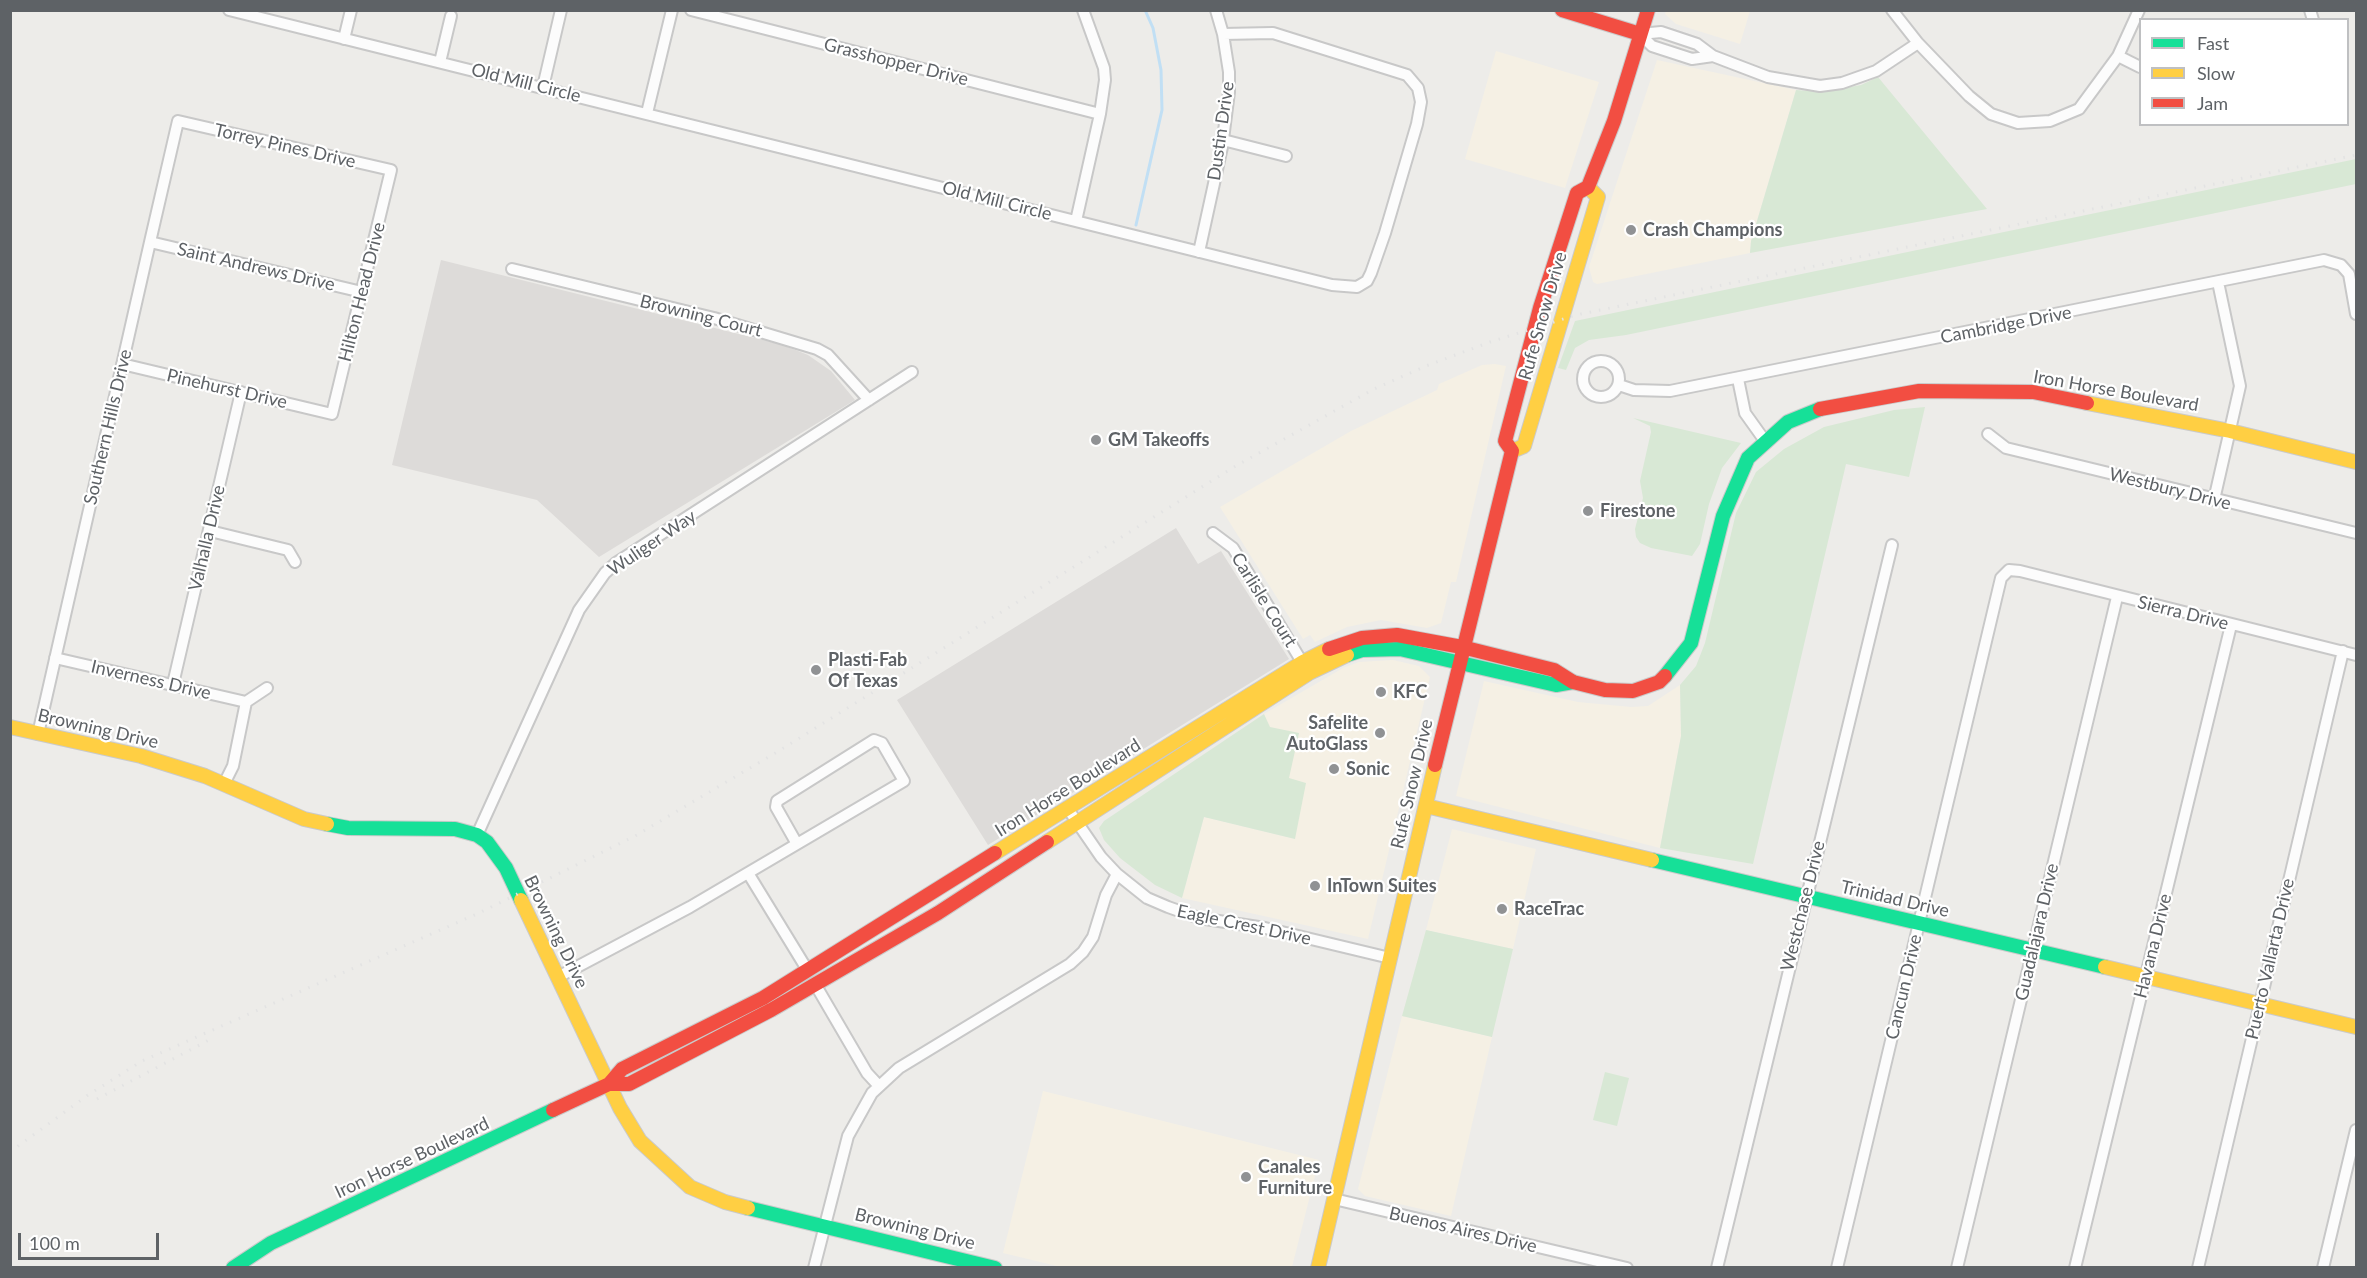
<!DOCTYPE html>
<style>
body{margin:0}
#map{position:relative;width:2367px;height:1278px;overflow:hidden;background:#edece9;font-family:Lato,sans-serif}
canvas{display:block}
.frame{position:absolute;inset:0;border:12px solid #5e6266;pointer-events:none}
.legend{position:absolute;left:2139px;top:18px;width:210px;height:108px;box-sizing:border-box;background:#fff;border:2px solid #bfc0c2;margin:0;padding:8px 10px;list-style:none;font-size:18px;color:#5e6266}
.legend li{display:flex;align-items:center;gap:12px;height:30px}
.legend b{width:30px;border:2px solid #bfc0c2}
.scale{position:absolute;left:18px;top:1233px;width:141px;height:27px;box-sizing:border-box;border:3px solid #5e6266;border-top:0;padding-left:8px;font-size:18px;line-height:21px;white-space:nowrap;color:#5e6266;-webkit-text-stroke:4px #fff;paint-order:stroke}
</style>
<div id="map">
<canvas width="2367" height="1278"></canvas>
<div class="frame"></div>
<ul class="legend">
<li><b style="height:8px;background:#16e098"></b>Fast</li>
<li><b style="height:8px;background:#ffcf43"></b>Slow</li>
<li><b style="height:8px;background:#f24e42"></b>Jam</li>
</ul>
<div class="scale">100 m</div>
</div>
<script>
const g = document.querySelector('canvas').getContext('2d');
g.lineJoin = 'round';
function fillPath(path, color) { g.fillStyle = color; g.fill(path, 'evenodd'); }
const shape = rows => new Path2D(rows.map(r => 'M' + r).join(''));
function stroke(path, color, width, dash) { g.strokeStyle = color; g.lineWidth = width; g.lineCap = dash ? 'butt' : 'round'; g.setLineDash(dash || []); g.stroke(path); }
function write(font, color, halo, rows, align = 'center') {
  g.font = font + ' Lato,sans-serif'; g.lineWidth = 4.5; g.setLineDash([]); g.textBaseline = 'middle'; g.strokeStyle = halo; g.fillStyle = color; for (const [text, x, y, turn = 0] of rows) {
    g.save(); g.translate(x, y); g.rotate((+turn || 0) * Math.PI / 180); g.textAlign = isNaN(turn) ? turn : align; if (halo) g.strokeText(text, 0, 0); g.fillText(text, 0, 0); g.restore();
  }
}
fillPath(shape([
 [1666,10,1750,10,1750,11,1740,44,1676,24,1665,14],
 [1496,51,1599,82,1565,188,1465,159],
 [1657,60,1796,90,1751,241,1750,253,1597,284,1593,282,1589,267],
 [1495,364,1506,366,1456,582,1451,582,1441,623,1427,628,1381,620,1347,627,1315,642,1310,635,1303,639,1220,507,1351,431,1437,390,1439,384,1482,365],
 [1393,660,1419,666,1430,677,1368,939,1182,898,1204,817,1295,839,1289,779,1264,714,1343,668,1359,662],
 [1484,681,1578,702,1631,707,1648,706,1680,685,1681,736,1660,848,1456,796],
 [1452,829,1536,849,1513,949,1426,930],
 [1402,1016,1492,1037,1451,1216,1365,1196,1358,1189],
 [1043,1091,1319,1160,1292,1267,1061,1267,1003,1253]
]), '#f5f0e4');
fillPath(shape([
 [441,260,783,345,808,355,831,371,855,400,599,557,537,500,392,465],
 [1176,528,1198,564,1221,551,1289,659,988,845,897,700]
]), '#dddbd9');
fillPath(shape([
 [1878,77,1987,209,1750,253,1751,241,1796,90,1822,92,1861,85],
 [2356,159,2356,184,1626,335,1589,340,1575,348,1566,370,1558,368,1575,321],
 [1925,407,1909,477,1846,464,1753,864,1660,848,1681,736,1680,685,1696,666,1705,643,1736,513,1756,472,1784,449,1824,427,1894,410],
 [1633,418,1741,443,1722,468,1709,504,1700,544,1692,556,1651,548,1640,543,1636,537,1635,529,1643,498,1640,481,1651,432,1650,426],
 [1264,714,1270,727,1299,733,1289,778,1306,783,1295,839,1204,817,1182,898,1155,885,1120,858,1104,840,1099,828,1104,821],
 [1426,930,1513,949,1492,1037,1402,1016],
 [1605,1072,1629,1078,1617,1126,1593,1120]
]), '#d8e8d5');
stroke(shape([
 [1136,225,1162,110,1161,70,1153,28,1145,10]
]), '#c1dff4', 3);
const street = shape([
 [229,10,1332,285,1357,287,1367,281,1371,273,1385,233,1417,124,1421,102,1418,88,1407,75,1273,33,1223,34],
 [691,10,1100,114],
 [1892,10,1918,43,1969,96,1991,114,2018,123,2050,121,2079,109,2118,56,2139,10],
 [2310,10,2313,20],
 [1640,34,1661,32,1697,44,1713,56,1768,77,1820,86,1842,83,1876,71,1918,43],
 [1640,34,1652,46,1692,59,1713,56],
 [344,39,351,10],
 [2118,56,2140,67],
 [440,62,451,16],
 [543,87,561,10],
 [647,113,672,10],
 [1223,140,1286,156],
 [1076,221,1100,114,1105,80,1104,68,1083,10],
 [150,242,362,292],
 [1199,252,1222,147,1229,92,1229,72,1223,34,1216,10],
 [512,269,714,318,817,349,828,355,869,400],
 '1583 379a18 18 0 1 1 36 0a18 18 0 1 1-36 0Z',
 [1738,379,1745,413,1765,441],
 [1619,385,1634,390,1670,391,2324,260,2341,265,2349,274,2356,314],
 [1988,434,2006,448,2356,533],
 [2214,500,2240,386,2218,282],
 [210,531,288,550,295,562],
 [1213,533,1233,548,1305,667],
 [55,658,246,702],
 [173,684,241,392],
 [246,702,267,688],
 [38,734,150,242,178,121,391,170,332,414,122,364],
 [224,784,233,766,246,702],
 [1068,809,1101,857,1117,874,1147,898,1168,907,1199,918,1265,928,1390,958],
 [477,835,579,610,605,573,616,563,912,372],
 [748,873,808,971],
 [558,977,690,907,904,781,882,743,874,740,777,801,776,807,797,844],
 [815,984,867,1073,879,1086],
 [1334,1199,1627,1268],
 [814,1268,848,1136,872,1093,899,1068,1070,964,1083,952,1093,937,1106,895,1117,874],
 [1717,1268,1892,545],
 [1837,1268,2001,578,2009,570,2020,571,2356,655],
 [1957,1268,2117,597],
 [2075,1268,2231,625],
 [2198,1268,2343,651],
 [2323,1268,2356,1130]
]);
const fast = shape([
 [1347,655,1362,650,1400,649,1556,685,1573,682],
 [1665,676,1691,643,1723,516,1748,458,1788,422,1820,409],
 [327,824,348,828,455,829,477,835,487,842,506,868,521,900],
 [1652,860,2105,967],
 [748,1208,995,1268],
 [233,1268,271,1243,553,1110]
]);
const slow = shape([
 [2087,403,2230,431,2356,462],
 [1512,451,1524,446,1598,197,1588,187],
 [10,727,141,756,205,776,304,819,327,824],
 [1426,806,1652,860],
 [1047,842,1309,673,1347,655],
 [995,853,1303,662,1329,649],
 [521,900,620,1108,640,1141,690,1187,725,1202,748,1208],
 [2105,967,2356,1027],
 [1318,1268,1435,765]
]);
const jam = shape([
 [1562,10,1640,34],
 [1820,409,1919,391,2033,392,2087,403],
 [1512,451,1505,441,1540,308,1577,193,1588,187,1614,121,1648,10],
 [1329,649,1362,638,1397,635,1462,647,1554,670,1573,682,1605,690,1633,691,1659,682,1665,676],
 [1435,765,1512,451],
 [609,1084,629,1084,771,1010,938,913,1047,842],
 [553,1110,609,1084,622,1069,763,998,995,853]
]);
stroke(street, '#c8c8c8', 14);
stroke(fast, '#cacaca', 16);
stroke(slow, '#cacaca', 16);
stroke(jam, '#cacaca', 16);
stroke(street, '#fcfcfc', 10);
stroke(fast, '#16e098', 14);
stroke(slow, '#ffcf43', 14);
stroke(jam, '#f24e42', 14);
stroke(shape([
 [97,1099,209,1040],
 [10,1152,88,1095,142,1061,479,913,635,836,777,752,1234,467,1374,389,1426,366,1490,342,1576,315,2356,155]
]), '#e3e3e3', 3, [1.5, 8]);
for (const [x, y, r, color] of [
 [1631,230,6,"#909294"],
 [1096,440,6,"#909294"],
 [1588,511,6,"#909294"],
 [816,670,6,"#909294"],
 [1381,692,6,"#909294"],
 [1380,733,6,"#909294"],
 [1334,769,6,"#909294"],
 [1315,886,6,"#909294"],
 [1502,909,6,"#909294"],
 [1246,1177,6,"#909294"]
]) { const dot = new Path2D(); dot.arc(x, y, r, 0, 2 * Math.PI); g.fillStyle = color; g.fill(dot); stroke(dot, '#fff', 2); }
write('18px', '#5e6266', '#fff', [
 ["Grasshopper Drive",896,62,14],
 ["Old Mill Circle",526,83,14],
 ["Dustin Drive",1221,131,-82],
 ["Torrey Pines Drive",285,146,13],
 ["Old Mill Circle",997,201,14],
 ["Saint Andrews Drive",256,267,13],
 ["Hilton Head Drive",362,292,-76],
 ["Browning Court",701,316,14],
 ["Rufe Snow Drive",1543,316,-74],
 ["Cambridge Drive",2006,325,-11],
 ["Pinehurst Drive",227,389,13],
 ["Iron Horse Boulevard",2116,391,10],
 ["Southern Hills Drive",108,427,-77],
 ["Westbury Drive",2170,489,14],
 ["Valhalla Drive",207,538,-77],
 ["Wuliger Way",652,543,-34],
 ["Carlisle Court",1264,600,58],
 ["Sierra Drive",2183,613,14],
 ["Inverness Drive",151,680,13],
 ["Browning Drive",98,729,13],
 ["Rufe Snow Drive",1412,784,-77],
 ["Iron Horse Boulevard",1068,788,-32],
 ["Trinidad Drive",1895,899,13],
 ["Westchase Drive",1803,906,-76],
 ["Eagle Crest Drive",1244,925,12],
 ["Browning Drive",556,932,64],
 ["Guadalajara Drive",2037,932,-77],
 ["Havana Drive",2153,946,-76],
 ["Puerto Vallarta Drive",2270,959,-77],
 ["Cancun Drive",1904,987,-77],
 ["Iron Horse Boulevard",412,1158,-25],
 ["Browning Drive",915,1229,14],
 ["Buenos Aires Drive",1463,1230,13]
]);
write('bold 18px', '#5e6266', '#fff', [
 ["Crash Champions",1643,230],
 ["GM Takeoffs",1108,440],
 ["Firestone",1600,511],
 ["Plasti-Fab",828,660],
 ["Of Texas",828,681],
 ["KFC",1393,692],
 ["Safelite",1368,723,"right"],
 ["AutoGlass",1368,744,"right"],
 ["Sonic",1346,769],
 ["InTown Suites",1327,886],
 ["RaceTrac",1514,909],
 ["Canales",1258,1167],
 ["Furniture",1258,1188]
], 'left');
</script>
